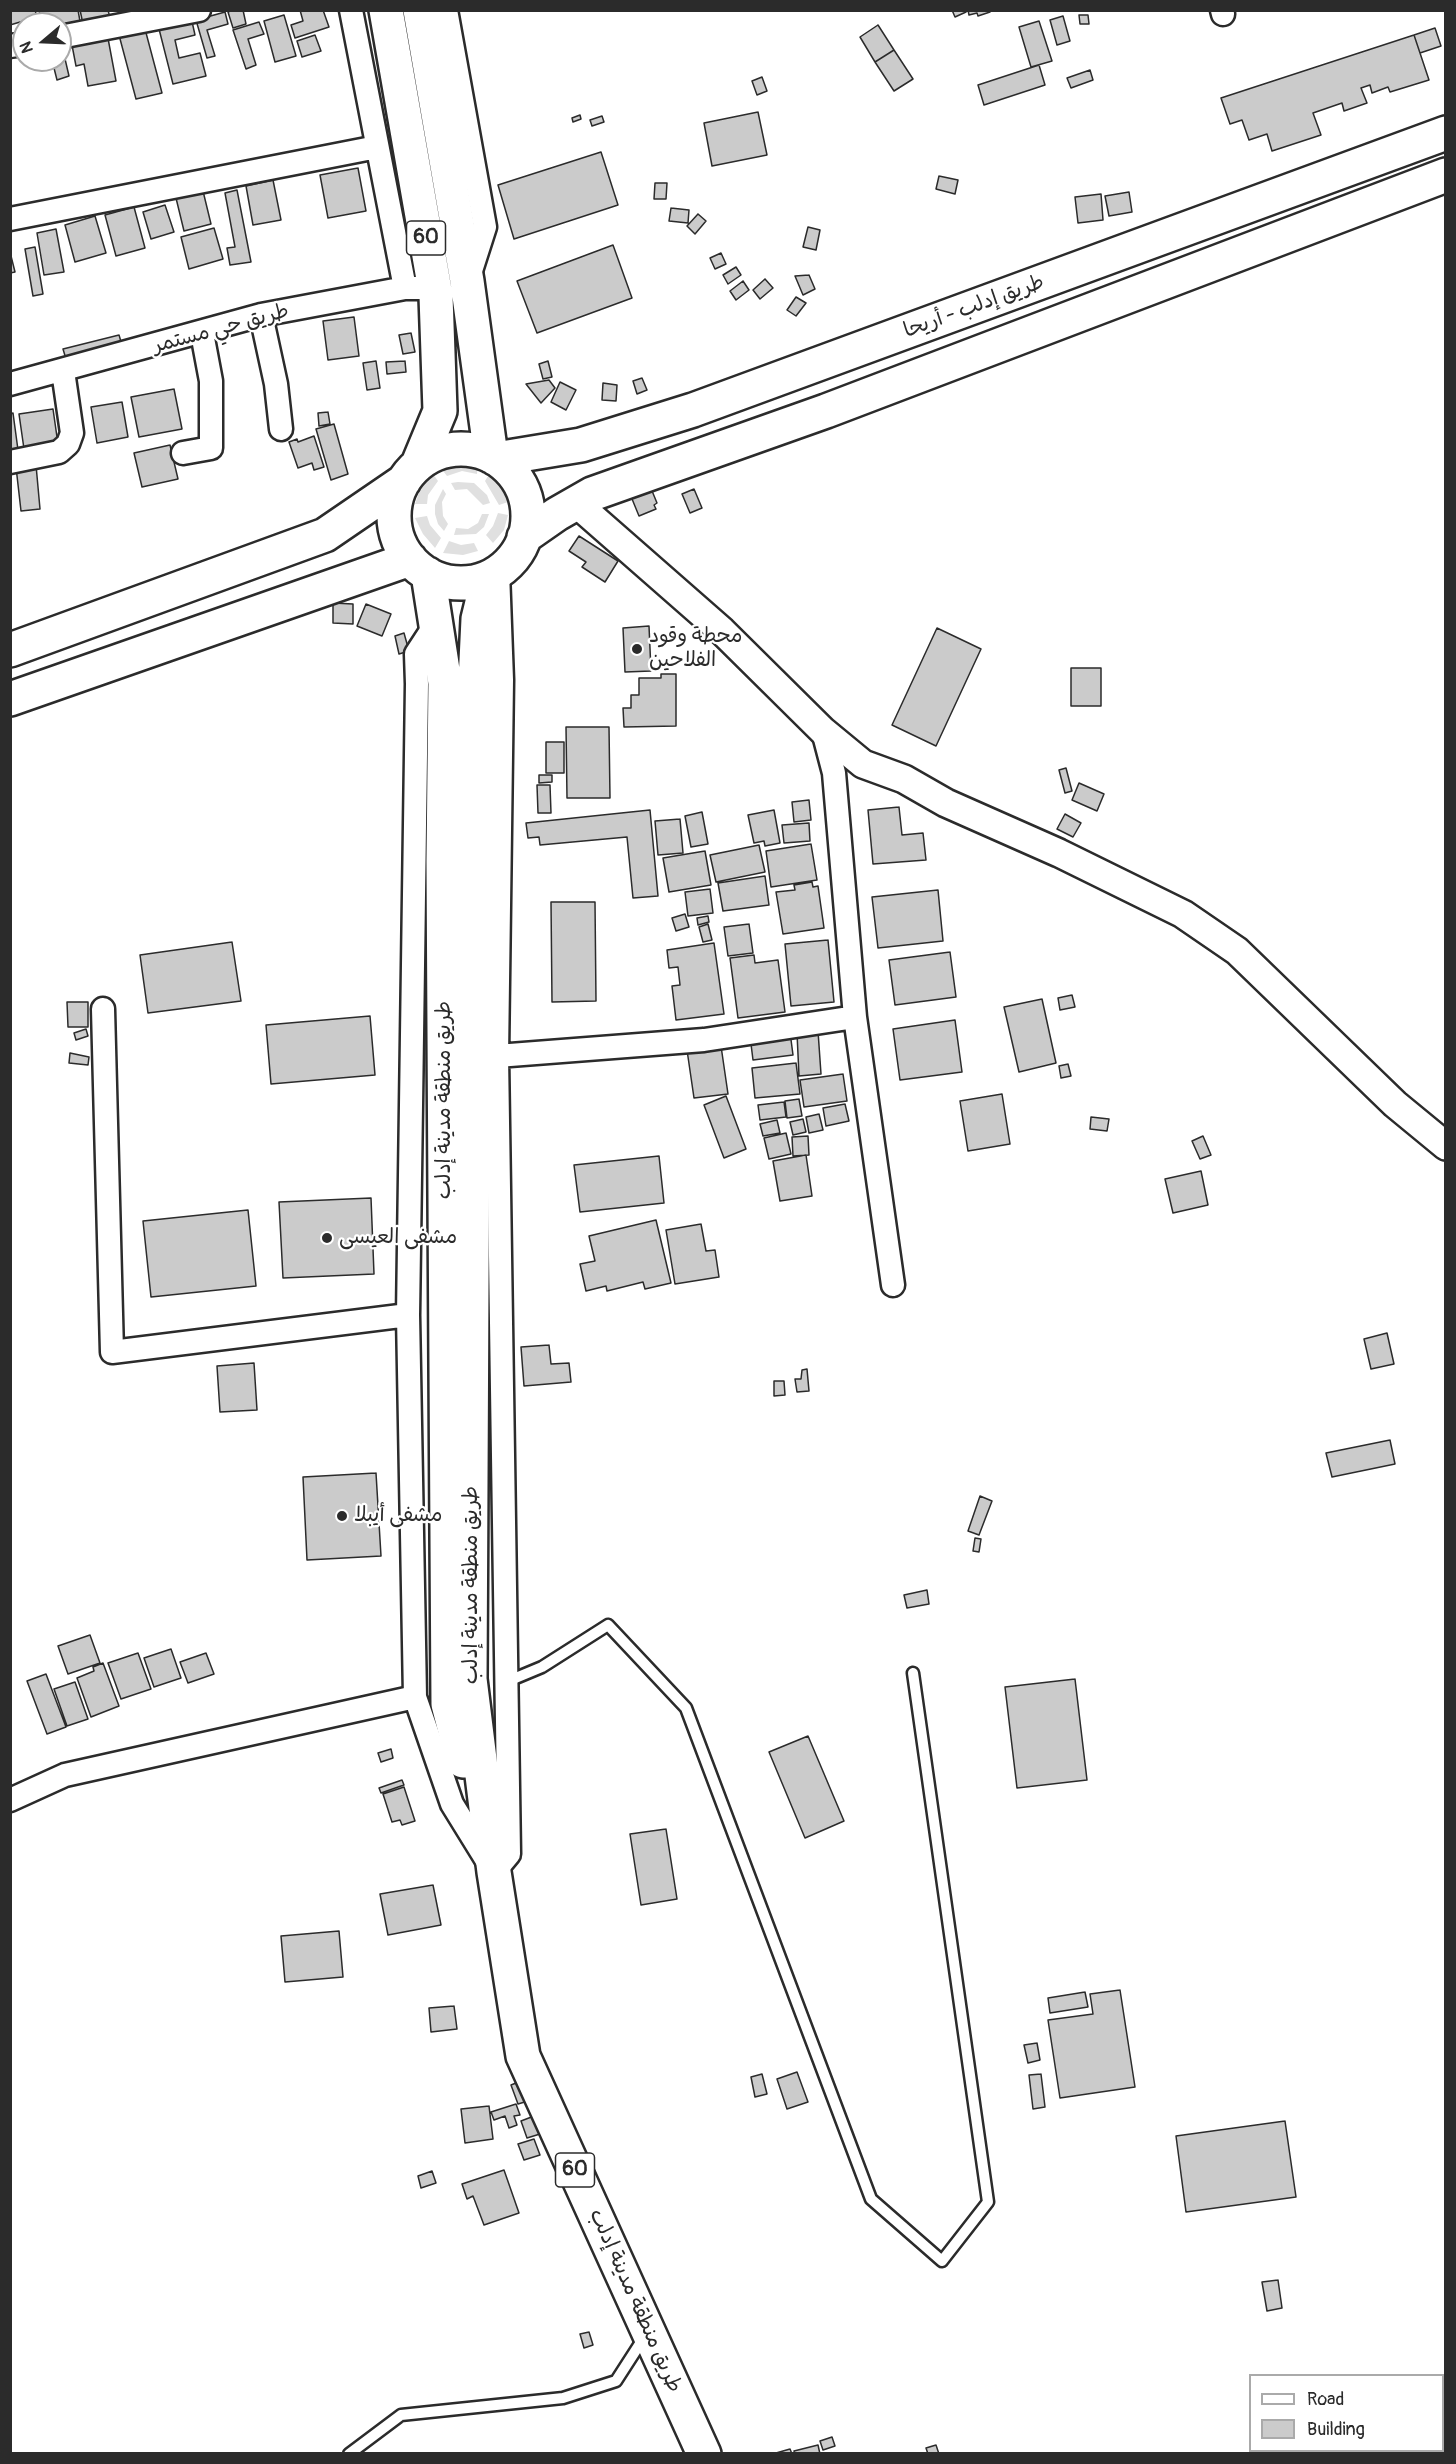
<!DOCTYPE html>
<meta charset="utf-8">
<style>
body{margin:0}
#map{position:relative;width:1456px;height:2464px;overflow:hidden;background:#fff;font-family:Pangolin,sans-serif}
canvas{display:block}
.frame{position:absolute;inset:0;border:12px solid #2b2b2b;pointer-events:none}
.legend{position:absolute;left:1249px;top:2374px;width:195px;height:78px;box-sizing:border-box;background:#fff;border:2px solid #aaa;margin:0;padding:8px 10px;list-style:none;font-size:18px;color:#2b2b2b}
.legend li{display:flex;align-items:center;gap:12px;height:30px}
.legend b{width:30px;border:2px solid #aaa}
.north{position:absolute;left:12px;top:12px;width:60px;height:60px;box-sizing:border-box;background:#fff;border:2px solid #aaa;border-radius:50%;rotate:251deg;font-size:16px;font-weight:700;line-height:24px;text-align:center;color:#2b2b2b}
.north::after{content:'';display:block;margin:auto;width:21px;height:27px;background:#2b2b2b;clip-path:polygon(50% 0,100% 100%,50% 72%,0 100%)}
</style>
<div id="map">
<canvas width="1456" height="2464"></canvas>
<div class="frame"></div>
<ul class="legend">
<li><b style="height:8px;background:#fff"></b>Road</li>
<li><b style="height:16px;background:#cbcbcb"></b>Building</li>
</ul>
<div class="north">N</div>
</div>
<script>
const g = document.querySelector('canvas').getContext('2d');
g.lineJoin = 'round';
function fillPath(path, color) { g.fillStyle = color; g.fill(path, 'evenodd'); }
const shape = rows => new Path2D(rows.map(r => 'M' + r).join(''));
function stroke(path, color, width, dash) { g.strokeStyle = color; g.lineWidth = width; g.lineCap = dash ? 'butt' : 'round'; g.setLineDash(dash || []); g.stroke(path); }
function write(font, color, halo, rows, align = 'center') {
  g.font = font + ' Pangolin,"Playpen Sans Arabic",sans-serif'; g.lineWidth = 4.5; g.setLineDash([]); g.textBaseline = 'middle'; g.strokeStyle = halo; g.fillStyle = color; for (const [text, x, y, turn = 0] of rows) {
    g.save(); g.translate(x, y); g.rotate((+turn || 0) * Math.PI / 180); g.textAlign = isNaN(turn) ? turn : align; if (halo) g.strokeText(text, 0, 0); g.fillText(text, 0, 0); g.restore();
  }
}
fillPath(shape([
 [462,461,478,463,477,474,462,471,447,476,440,467],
 [431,471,438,481,428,495,427,504,415,504,422,484],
 [491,471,504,488,508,502,499,505,485,481],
 [458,482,474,483,487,495,490,503,483,505,467,489,455,490,451,483],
 [443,489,446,494,442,502,443,516,448,524,444,531,438,524,435,514,435,505],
 [498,513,508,515,504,530,493,543,486,535,493,526],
 [482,514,489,514,484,527,476,534,454,535,456,528,468,529,478,523],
 [427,516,430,525,441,538,435,548,423,534,415,518],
 [449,541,461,545,474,543,478,551,463,555,443,553]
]), '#e0e0e0');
const building = shape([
 [10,10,35,10,37,17,10,25,10,10],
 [39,10,78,10,81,27,60,32,60,24,42,24,39,10],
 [80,10,108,10,110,18,83,24,80,10],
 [233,10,243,10,246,24,233,28,228,12,233,10],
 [300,10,323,10,329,27,295,38,291,25,303,21,300,10],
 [952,10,966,10,966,12,955,17,952,10],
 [968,10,989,10,990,12,978,16,977,13,969,15,968,10],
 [225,12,228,24,207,30,215,56,207,58,196,20,225,12],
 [284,15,296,56,275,62,264,21,284,15],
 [1079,15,1088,15,1089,24,1080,24,1079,15],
 [1063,16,1070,41,1057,45,1050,20,1063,16],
 [191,17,195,35,175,40,179,58,200,53,206,76,173,84,158,25,191,17],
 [1039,21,1052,61,1031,67,1019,27,1039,21],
 [259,22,264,34,248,39,256,65,246,69,233,30,259,22],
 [878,25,894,50,875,62,860,37,878,25],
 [1435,28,1441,46,1420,53,1414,35,1435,28],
 [145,29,162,93,136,99,119,35,145,29],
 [107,33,116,81,88,86,84,64,76,66,71,40,107,33],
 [315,35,321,51,302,57,297,41,315,35],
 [1414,35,1429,80,1390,92,1388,87,1372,93,1370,85,1361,88,1367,103,1344,111,1342,103,1313,113,1321,135,1272,151,1267,134,1249,140,1242,120,1230,124,1221,98,1414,35],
 [60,46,62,46,69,76,57,80,52,60,60,60,60,46],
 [894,50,913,79,894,91,875,62,894,50],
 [1039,65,1045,85,984,105,978,85,1039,65],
 [1090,70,1093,80,1071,88,1067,78,1090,70],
 [762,77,767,91,757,95,752,81,762,77],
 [758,112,767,155,712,166,704,123,758,112],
 [580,115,581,119,573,122,572,118,580,115],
 [602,116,604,122,592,126,590,120,602,116],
 [601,152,618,205,514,239,498,185,601,152],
 [358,168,366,211,328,218,320,175,358,168],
 [939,176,958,180,955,194,936,189,939,176],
 [273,180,281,220,253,225,246,186,273,180],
 [655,183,667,183,666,199,654,199,655,183],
 [237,190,251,262,230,265,227,248,235,247,225,193,237,190],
 [203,191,211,224,184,231,176,198,203,191],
 [1129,192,1132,212,1109,216,1105,196,1129,192],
 [1101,194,1103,220,1078,223,1075,197,1101,194],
 [165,205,174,232,151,239,143,212,165,205],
 [134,207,145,248,116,256,105,215,134,207],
 [671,208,689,210,688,223,669,221,671,208],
 [698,214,706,221,695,234,687,226,698,214],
 [95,216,106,253,75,262,65,225,95,216],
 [808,227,820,230,816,250,803,247,808,227],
 [214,228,223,259,189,269,181,237,214,228],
 [56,229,64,272,44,275,37,233,56,229],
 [613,245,632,298,537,333,517,281,613,245],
 [35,247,43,294,33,296,25,249,35,247],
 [10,252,15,272,10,273,10,252],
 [721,253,726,264,715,269,710,258,721,253],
 [736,267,741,275,728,284,723,275,736,267],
 [809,275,815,289,803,295,795,276,809,275],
 [765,279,773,288,760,299,753,290,765,279],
 [743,281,749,290,736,300,730,291,743,281],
 [796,297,806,303,796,316,787,310,796,297],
 [354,317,359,356,328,360,323,321,354,317],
 [411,333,415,352,403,354,399,335,411,333],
 [119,335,122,345,66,359,63,349,119,335],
 [376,361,380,388,367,390,363,363,376,361],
 [405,361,406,372,387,374,386,362,405,361],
 [548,361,552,377,543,379,539,364,548,361],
 [642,378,647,390,637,394,633,381,642,378],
 [549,380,555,388,541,403,526,384,549,380],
 [560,382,576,390,566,410,551,402,560,382],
 [603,383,617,385,616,401,602,400,603,383],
 [174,389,182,429,139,437,131,397,174,389],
 [122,402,128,437,97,443,91,407,122,402],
 [53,409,58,444,24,449,19,414,53,409],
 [328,412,330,424,319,426,318,413,328,412],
 [13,413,18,450,10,451,10,414,13,413],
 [334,424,348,474,331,480,316,429,334,424],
 [314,436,324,467,314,470,312,463,298,468,289,442,297,439,298,442,314,436],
 [170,445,178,479,142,487,134,453,170,445],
 [36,465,40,509,21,511,16,467,36,465],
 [650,486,657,503,654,505,656,509,639,516,630,494,650,486],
 [694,489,702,508,690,513,682,494,694,489],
 [579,536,618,561,605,582,582,567,586,562,569,551,579,536],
 [333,603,353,604,353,624,333,623,333,603],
 [366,604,391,614,382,636,357,626,366,604],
 [649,626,651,671,625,672,623,628,649,626],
 [937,628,981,649,936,746,892,725,937,628],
 [404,633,409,651,399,654,395,636,404,633],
 [1071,668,1101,668,1101,706,1071,706,1071,668],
 [661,674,676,674,676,726,624,727,623,708,631,708,631,695,639,695,639,678,661,678,661,674],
 [566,727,609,727,610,798,567,798,566,727],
 [546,742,564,742,564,773,546,773,546,742],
 [1066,768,1072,791,1065,793,1059,770,1066,768],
 [539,775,552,775,552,782,539,783,539,775],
 [1079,783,1104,794,1097,811,1072,800,1079,783],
 [537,785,550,785,551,813,538,813,537,785],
 [809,800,811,820,794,822,792,802,809,800],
 [899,807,902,835,923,833,926,860,873,864,868,810,899,807],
 [650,810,658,896,633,898,627,837,540,845,539,837,528,838,526,823,650,810],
 [774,810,780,843,765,846,764,841,754,843,748,815,774,810],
 [702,812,708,844,691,847,685,816,702,812],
 [1065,814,1081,823,1073,837,1057,829,1065,814],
 [680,819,683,853,658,855,655,821,680,819],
 [809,823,810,841,784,843,782,825,809,823],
 [811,844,817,880,771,887,766,851,811,844],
 [759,845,765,872,716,882,710,855,759,845],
 [705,851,711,885,669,892,663,858,705,851],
 [765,876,769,905,723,911,718,883,765,876],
 [812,882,813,887,818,886,824,928,783,934,776,892,795,890,794,885,812,882],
 [710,889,713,913,688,916,685,892,710,889],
 [938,890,943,941,878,948,872,897,938,890],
 [551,902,595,902,596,1001,552,1002,551,902],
 [685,914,689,927,676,931,672,918,685,914],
 [708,916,709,922,698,925,697,918,708,916],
 [708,924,712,940,703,942,699,927,708,924],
 [749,924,753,953,728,956,724,927,749,924],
 [828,940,834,1002,791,1006,785,944,828,940],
 [232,942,241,1001,148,1013,140,955,232,942],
 [714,943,724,1014,676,1020,672,986,680,985,678,967,669,968,667,950,714,943],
 [950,952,956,997,895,1005,889,960,950,952],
 [754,955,755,963,778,960,785,1012,738,1018,730,958,754,955],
 [1072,995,1075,1007,1060,1010,1058,998,1072,995],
 [1042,999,1056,1063,1019,1072,1004,1007,1042,999],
 [67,1002,88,1002,88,1027,68,1027,67,1002],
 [370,1016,375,1075,271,1084,266,1025,370,1016],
 [955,1020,962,1072,900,1080,893,1029,955,1020],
 [86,1029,88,1036,76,1040,74,1033,86,1029],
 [818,1031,821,1074,799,1076,797,1033,818,1031],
 [790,1032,793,1055,753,1060,750,1036,790,1032],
 [721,1046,728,1094,694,1098,687,1050,721,1046],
 [70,1053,89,1057,88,1065,69,1063,70,1053],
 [796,1063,800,1094,755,1098,752,1068,796,1063],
 [1068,1064,1071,1076,1061,1078,1059,1066,1068,1064],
 [843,1074,847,1101,804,1107,800,1080,843,1074],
 [1002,1094,1010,1144,968,1151,960,1101,1002,1094],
 [726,1096,746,1149,724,1158,704,1105,726,1096],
 [799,1099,802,1116,787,1118,785,1101,799,1099],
 [784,1102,786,1117,760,1120,758,1105,784,1102],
 [845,1104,849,1121,826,1126,823,1108,845,1104],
 [819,1114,823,1130,809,1133,806,1117,819,1114],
 [1091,1117,1109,1119,1107,1131,1090,1129,1091,1117],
 [803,1119,806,1132,793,1135,790,1122,803,1119],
 [777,1120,780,1133,763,1136,760,1124,777,1120],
 [786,1133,791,1154,769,1159,764,1138,786,1133],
 [808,1136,809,1155,793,1156,792,1137,808,1136],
 [1203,1136,1211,1155,1200,1159,1192,1141,1203,1136],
 [806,1155,812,1196,780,1201,773,1161,806,1155],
 [659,1156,664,1203,580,1212,574,1165,659,1156],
 [1201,1171,1208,1205,1173,1213,1165,1179,1201,1171],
 [371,1198,374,1274,283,1278,279,1202,371,1198],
 [248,1210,256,1286,151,1297,143,1221,248,1210],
 [656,1220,671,1283,645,1289,643,1282,607,1291,606,1286,586,1291,580,1264,595,1261,589,1236,656,1220],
 [701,1224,706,1251,715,1250,719,1277,675,1284,666,1230,701,1224],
 [1387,1333,1394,1364,1371,1369,1364,1339,1387,1333],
 [549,1345,551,1364,569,1363,571,1382,524,1386,521,1347,549,1345],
 [254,1363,257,1410,220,1412,217,1366,254,1363],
 [807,1369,809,1391,797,1392,795,1379,801,1379,802,1370,807,1369],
 [774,1381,784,1381,785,1395,774,1396,774,1381],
 [1390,1440,1395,1464,1332,1477,1326,1453,1390,1440],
 [376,1473,381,1556,307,1560,303,1477,376,1473],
 [980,1496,992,1501,979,1535,968,1531,980,1496],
 [975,1538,981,1539,979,1552,973,1551,975,1538],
 [927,1590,929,1604,907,1608,904,1595,927,1590],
 [90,1635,100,1663,68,1674,58,1646,90,1635],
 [171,1649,181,1678,154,1687,144,1658,171,1649],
 [138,1653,151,1689,121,1699,108,1663,138,1653],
 [206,1653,214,1674,188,1683,180,1662,206,1653],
 [103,1663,119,1706,91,1717,77,1678,94,1671,93,1667,103,1663],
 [46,1674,66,1727,47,1734,27,1681,46,1674],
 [1075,1679,1087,1780,1017,1788,1005,1687,1075,1679],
 [75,1682,88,1719,67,1726,54,1689,75,1682],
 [808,1736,844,1821,805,1838,769,1752,808,1736],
 [391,1749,393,1758,381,1762,378,1753,391,1749],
 [402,1780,404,1785,381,1793,379,1788,402,1780],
 [404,1787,415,1821,402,1825,400,1820,392,1822,383,1794,404,1787],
 [666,1829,677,1899,641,1905,630,1834,666,1829],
 [433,1885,441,1925,388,1935,380,1894,433,1885],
 [339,1931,343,1977,285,1982,281,1936,339,1931],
 [1120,1990,1135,2087,1060,2098,1048,2020,1093,2014,1090,1994,1120,1990],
 [1085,1992,1088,2007,1050,2013,1048,1998,1085,1992],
 [454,2006,457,2029,431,2032,429,2008,454,2006],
 [1037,2043,1040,2060,1028,2063,1024,2045,1037,2043],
 [797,2072,808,2102,787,2109,777,2079,797,2072],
 [762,2074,767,2094,755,2097,751,2077,762,2074],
 [1041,2074,1045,2107,1033,2109,1029,2075,1041,2074],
 [521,2081,528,2101,518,2104,511,2085,521,2081],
 [516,2104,520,2115,514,2116,517,2125,509,2128,505,2116,494,2120,491,2112,516,2104],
 [489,2106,493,2139,465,2143,461,2109,489,2106],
 [534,2116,540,2134,527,2138,521,2121,534,2116],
 [1285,2121,1296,2197,1186,2212,1176,2136,1285,2121],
 [534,2139,540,2155,524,2160,518,2144,534,2139],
 [504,2170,519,2213,484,2225,473,2196,467,2199,462,2184,504,2170],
 [432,2171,436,2183,421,2188,418,2176,432,2171],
 [1278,2280,1282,2308,1267,2311,1262,2282,1278,2280],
 [589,2332,593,2345,584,2348,580,2334,589,2332],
 [832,2437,835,2446,823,2450,820,2441,832,2437],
 [818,2445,820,2454,795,2454,794,2451,818,2445],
 [936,2445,939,2454,928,2454,926,2448,936,2445],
 [790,2449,792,2454,776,2454,776,2453,790,2449]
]);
fillPath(building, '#cbcbcb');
stroke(building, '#2b2b2b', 1.5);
const service = shape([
 [506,1682,542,1667,608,1625,686,1708,871,2199,942,2261,988,2202,913,1673],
 [349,2454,401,2415,563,2398,616,2381,645,2336]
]);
const minor = shape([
 [351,10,405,288],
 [446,10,485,227,469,277],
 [1222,10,1223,14],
 [60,37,199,10],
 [10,46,24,44],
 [10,219,377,147],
 [261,315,276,384,281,429],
 [10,384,261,315,405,288,434,288],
 [183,453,211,448,211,381,202,333],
 [10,462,59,452,68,444,72,433,63,371],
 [435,625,416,654,417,684,408,1315,415,1697,452,1804,494,1872,509,1854,497,1056,502,680,498,572],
 [823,731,834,773,855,1017,893,1285],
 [103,1009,112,1352,408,1315],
 [497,1056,704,1040,855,1017],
 [10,1800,65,1775,415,1697]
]);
const tertiary = shape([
 [576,503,722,631,823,731,863,764,904,779,946,803,1059,853,1183,914,1237,951,1395,1104,1446,1146]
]);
const primary = shape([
 [386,10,436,296,440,411,418,464],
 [420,10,467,281,491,456],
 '394 516a67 67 0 1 1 134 0a67 67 0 1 1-134 0Z',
 [496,459,581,445,693,410,1446,133],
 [524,537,557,514,592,494,826,411,1446,175],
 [428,574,445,683,443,861,448,1704,463,1761],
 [488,578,478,619,475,682,470,1679,494,1872,523,2056,704,2454],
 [10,650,325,535,404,481],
 [10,699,410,559]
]);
stroke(service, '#2b2b2b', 15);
stroke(minor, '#2b2b2b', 27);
stroke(tertiary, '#2b2b2b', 32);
stroke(primary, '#2b2b2b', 38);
stroke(service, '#fff', 10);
stroke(minor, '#fff', 22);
stroke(tertiary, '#fff', 27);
stroke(primary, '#fff', 33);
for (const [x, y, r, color] of [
 [637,649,6,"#2b2b2b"],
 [327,1238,6,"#2b2b2b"],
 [342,1516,6,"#2b2b2b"]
]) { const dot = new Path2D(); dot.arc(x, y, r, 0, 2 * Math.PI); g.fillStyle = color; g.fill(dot); stroke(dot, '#fff', 2); }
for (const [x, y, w] of [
 [426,238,39],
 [575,2170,39]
]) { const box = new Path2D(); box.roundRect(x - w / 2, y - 17, w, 34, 4.5); g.fillStyle = '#fff'; g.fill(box); stroke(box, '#2b2b2b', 1.5); }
write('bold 20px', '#2b2b2b', null, [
 ["60",426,238],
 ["60",575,2170]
]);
write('21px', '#2b2b2b', '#fff', [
 ["طريق إدلب - أريحا",974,307,-20],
 ["طريق حي مستمر",221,329,-15],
 ["طريق منطقة مدينة إدلب",445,1100,-90],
 ["طريق منطقة مدينة إدلب",472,1585,-90],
 ["طريق منطقة مدينة إدلب",635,2301,66]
]);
write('21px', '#2b2b2b', '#fff', [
 ["محطة وقود",649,637],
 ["الفلاحين",649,661],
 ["مشفى العيسى",339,1238],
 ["مشفى أيبلا",354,1516]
], 'left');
</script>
